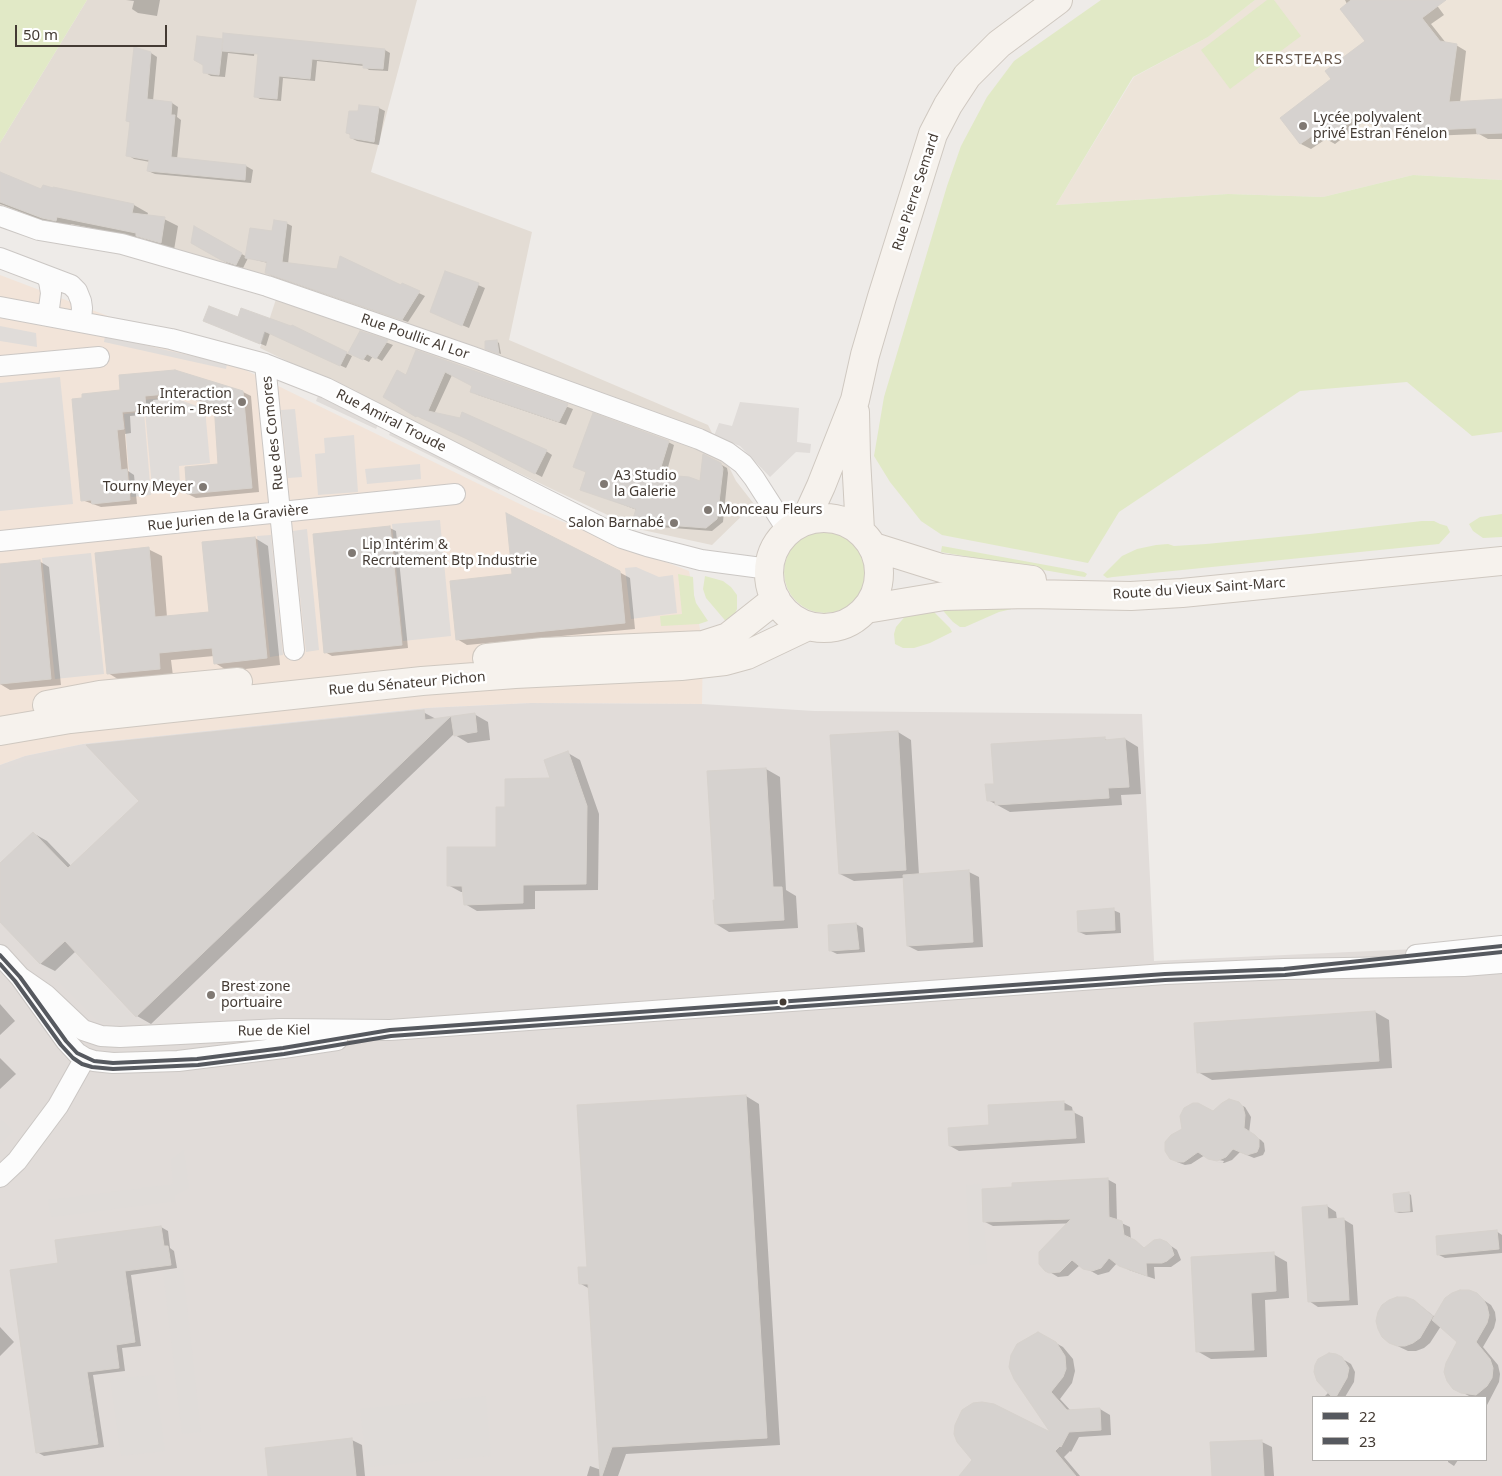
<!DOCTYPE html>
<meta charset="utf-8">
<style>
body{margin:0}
#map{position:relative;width:1502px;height:1476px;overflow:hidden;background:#eeebe8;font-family:"Noto Sans",sans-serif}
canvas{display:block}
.legend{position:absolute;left:1312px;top:1396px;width:175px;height:65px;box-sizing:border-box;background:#fff;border:1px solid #b4b1ae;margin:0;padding:6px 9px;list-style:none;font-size:15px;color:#443b34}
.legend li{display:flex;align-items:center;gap:10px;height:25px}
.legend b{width:25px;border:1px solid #b4b1ae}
.scale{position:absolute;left:15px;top:25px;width:152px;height:22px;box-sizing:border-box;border:2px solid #443b34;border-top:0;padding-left:6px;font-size:15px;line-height:18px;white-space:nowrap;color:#443b34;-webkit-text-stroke:4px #fff;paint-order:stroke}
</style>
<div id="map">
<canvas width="1502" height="1476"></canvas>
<ul class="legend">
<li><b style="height:6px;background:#56595f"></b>22</li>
<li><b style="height:6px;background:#56595f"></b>23</li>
</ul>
<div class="scale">50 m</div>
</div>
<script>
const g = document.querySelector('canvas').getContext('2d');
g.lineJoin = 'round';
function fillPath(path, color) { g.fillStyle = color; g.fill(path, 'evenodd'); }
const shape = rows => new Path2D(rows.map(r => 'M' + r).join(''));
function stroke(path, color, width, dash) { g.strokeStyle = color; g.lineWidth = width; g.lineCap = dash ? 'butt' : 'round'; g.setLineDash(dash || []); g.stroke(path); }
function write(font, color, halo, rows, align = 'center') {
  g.font = font + ' "Noto Sans",sans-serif'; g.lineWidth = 5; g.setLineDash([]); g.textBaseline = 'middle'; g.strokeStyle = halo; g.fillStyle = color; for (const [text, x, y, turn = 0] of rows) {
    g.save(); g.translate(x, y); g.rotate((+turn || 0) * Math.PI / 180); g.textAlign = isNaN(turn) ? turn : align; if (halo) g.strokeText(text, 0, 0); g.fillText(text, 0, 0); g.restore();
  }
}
fillPath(shape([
 [87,0,417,0,371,172,532,232,509,340,708,425,736,481,754,504,712,545,638,529,556,491,260,348,279,290,51,226,0,209,0,143]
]), '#e3dcd4');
fillPath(shape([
 [0,275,229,362,530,509,689,571,703,645,702,704,531,703,427,708,83,744,25,756,0,765]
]), '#f2e4d9');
fillPath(shape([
 [531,703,702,704,814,711,1142,714,1154,961,1502,945,1502,1476,0,1476,0,765,25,756,83,744,427,708],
 [1313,1397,1486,1397,1486,1460,1313,1460]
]), '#e1dcd9');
fillPath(shape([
 [1255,0,1502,0,1502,180,1413,175,1323,197,1228,194,1056,205,1134,77,1208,37]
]), '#ede4d9');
fillPath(shape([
 [0,0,87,0,0,143],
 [1101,0,1255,0,1208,37,1133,77,1056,205,1228,194,1323,197,1413,175,1502,180,1502,432,1472,436,1407,382,1300,391,1119,512,1088,563,942,535,921,521,890,482,874,456,884,397,947,186,961,146,987,97,1014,61],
 [1267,0,1274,0,1301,36,1230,89,1201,50],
 [1502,514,1502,537,1483,538,1473,531,1469,524,1480,517],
 [1422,521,1434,521,1440,524,1447,526,1450,532,1439,544,1113,577,1107,578,1103,575,1122,556,1137,549,1156,545,1168,544,1174,546,1206,544,1310,534],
 '784 572a41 41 0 1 1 82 0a41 41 0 1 1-82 0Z',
 [942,546,1084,572,1087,574,1085,577,1078,576,941,552],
 [678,574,693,577,694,595,696,603,708,621,699,624,661,626,660,616,682,614],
 [705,576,723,581,731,587,737,595,737,609,729,625,706,598,703,589],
 [938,605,1016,608,999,612,965,627,960,627,953,622],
 [933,611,950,628,952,632,930,643,914,648,903,648,895,644,894,634,896,627,908,613]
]), '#e1e9c6');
fillPath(shape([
 [0,326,36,333,37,347,0,341],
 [105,336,227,364,226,369,104,342],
 [60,377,73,504,0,511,0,383],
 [318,396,378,425,376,429,316,401],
 [172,397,205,409,210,463,179,466,180,485,152,487,144,400],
 [740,402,799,408,797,442,811,444,810,453,796,452,770,477,740,446,714,436,719,423,732,426],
 [295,409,302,477,288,478,281,410],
 [144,412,151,495,131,497,124,414],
 [391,431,501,486,499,490,389,435],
 [354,435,358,492,318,495,315,454,325,453,324,438],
 [420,464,421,479,367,484,365,469],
 [440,520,451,636,403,641,392,524],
 [307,529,319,650,306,652,293,531],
 [271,535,283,655,270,657,257,536],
 [91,553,104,674,55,679,42,558],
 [636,567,659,577,673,575,677,613,631,619,625,568],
 [86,748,137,801,68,866,34,830,0,861,0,770,24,761],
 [64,944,133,1018,124,1025,99,1022,43,966],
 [2,1120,13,1131,0,1144,0,1122],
 [184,1150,189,1188,175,1195,175,1201,51,1217,48,1200,173,1184,171,1160],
 [982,1183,987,1264,970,1265,966,1185],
 [183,1269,201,1432,182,1434,163,1271],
 [155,1375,165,1451,121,1456,110,1379],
 [486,1396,491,1456,367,1467,360,1409]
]), '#e0dcd9');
fillPath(shape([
 [126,0,160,0,157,16,138,13,132,9,134,1],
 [1345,0,1433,0,1444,15,1431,24,1446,43,1456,45,1466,51,1460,103,1502,100,1502,139,1488,139,1479,134,1404,137,1384,127,1379,122,1373,126,1365,121,1335,144,1326,139,1311,149,1301,144,1332,79,1366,41],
 [198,38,256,41,254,56,228,53,225,77,211,76,204,72,205,65],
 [277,40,385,50,390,53,388,71,369,70,364,66,317,61,315,81,283,78,281,101,260,99,255,96],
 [151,53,157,57,153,101,172,103,178,107,177,117,181,120,177,159,246,166,253,170,251,183,155,174,148,171,150,162,134,159,128,155,131,123,128,121],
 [379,108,385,111,379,145,357,141,351,138,351,135,347,133],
 [0,180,41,191,54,188,134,205,148,213,147,216,164,219,178,226,174,250,151,243,145,239,71,224,70,228,57,226,3,205,0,204],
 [286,223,292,226,288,264,401,287,402,285,425,296,408,322,272,276,266,272,268,263,248,258,243,268,229,264,192,243,195,228,247,257,273,232],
 [478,285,485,288,469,328,438,315],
 [209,308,346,353,352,356,346,368,270,333,266,346,210,323],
 [360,332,393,345,382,361,373,356,369,362,355,355],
 [496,341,499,343,501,354,489,350],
 [417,351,573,409,566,425,478,395,472,392,474,386,452,375,434,414,546,451,552,455,542,477,474,442,424,418,423,419,385,396,407,377],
 [122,391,243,392,251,396,259,492,196,498,188,494,220,465,215,406,185,397,153,400,154,414,130,416,131,433,125,434,128,471,134,475,137,504,101,507,82,500],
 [668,442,674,445,667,471,662,476,702,482,720,464,727,468,728,473,723,522,712,531,660,527,641,522,635,519,637,510,582,489],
 [390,528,396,531,408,648,332,656,325,652],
 [255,538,268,546,280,665,228,671,215,663,214,656,171,660,173,676,121,681,108,673,148,549,162,556,167,617,210,613],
 [39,561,49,567,61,685,10,690,0,684,0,565],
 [619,572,630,578,635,629,467,645,457,639],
 [423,712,436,719,474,714,488,722,490,740,468,743,455,735,455,733,151,1024,137,1016,76,951,55,971,41,964,0,920,0,864,33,833,47,841,72,867],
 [898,732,911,740,919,875,969,872,979,877,983,947,918,951,908,946,904,878,854,881,840,874],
 [1104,738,1108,741,1125,739,1138,747,1141,794,1121,795,1122,805,1010,812,988,800,995,785],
 [568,753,580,760,599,814,598,890,535,891,535,909,477,911,465,904,464,892,461,892,448,885,498,848,506,808,552,780],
 [766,769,780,777,786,890,796,896,798,928,729,932,716,924,716,901],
 [1113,910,1120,913,1121,933,1086,935,1079,932],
 [856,924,863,928,865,952,837,954,831,951,829,926],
 [0,1004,15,1021,0,1035],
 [1375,1012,1389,1020,1392,1068,1212,1080,1198,1072],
 [0,1058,16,1074,0,1089],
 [746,1096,759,1104,780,1445,626,1454,618,1476,587,1476,590,1466,601,1470,590,1289,581,1284,588,1268],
 [1063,1102,1072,1107,1073,1112,1083,1117,1085,1143,959,1151,950,1146],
 [1238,1104,1245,1107,1251,1117,1249,1133,1261,1140,1264,1143,1265,1151,1263,1155,1254,1158,1240,1152,1232,1160,1224,1163,1216,1162,1223,1163,1224,1161,1209,1158,1205,1155,1191,1164,1185,1165,1177,1162,1213,1112],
 [1107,1179,1116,1184,1117,1221,1130,1227,1131,1240,1146,1249,1165,1242,1177,1250,1181,1260,1171,1267,1154,1267,1155,1279,1129,1270,1117,1263,1109,1272,1098,1275,1080,1265,1068,1276,1058,1277,1043,1268,1080,1223,993,1226,985,1222],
 [1408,1193,1411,1195,1413,1212,1399,1213,1396,1212],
 [1327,1206,1336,1212,1337,1220,1343,1219,1353,1225,1358,1305,1318,1307,1309,1301],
 [161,1227,168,1231,170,1248,174,1251,177,1268,131,1275,141,1346,122,1348,125,1371,93,1375,104,1447,44,1456,37,1452,59,1264],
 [1496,1231,1502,1235,1502,1253,1445,1258,1439,1255],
 [1273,1254,1287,1262,1289,1298,1265,1300,1267,1357,1211,1359,1197,1351],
 [1476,1295,1491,1305,1495,1312,1496,1320,1494,1328,1483,1347,1498,1365,1500,1374,1499,1382,1486,1407,1486,1397,1471,1397,1454,1388,1459,1341,1441,1326,1430,1343,1424,1348,1416,1351,1408,1351,1389,1342,1414,1301,1435,1317],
 [0,1327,14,1342,0,1356],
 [1052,1341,1063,1347,1073,1359,1075,1371,1072,1383,1060,1399,1071,1411,1100,1409,1110,1415,1111,1435,1079,1437,1071,1452,1070,1451,1064,1457,1080,1476,962,1476,1054,1435,1015,1378],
 [1336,1355,1351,1364,1355,1372,1354,1382,1345,1397,1324,1397,1329,1392],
 [352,1440,362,1445,365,1476,269,1476],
 [1262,1442,1272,1447,1274,1476,1213,1476],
 [1448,1460,1458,1460,1454,1466,1448,1462]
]), '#0003');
const building = shape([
 [1351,0,1446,0,1422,18,1440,41,1457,44,1449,102,1502,99,1502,133,1477,134,1476,128,1393,132,1391,128,1383,128,1371,115,1362,121,1356,115,1324,139,1318,132,1300,144,1280,118,1331,79,1325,71,1365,41,1340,9,1351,0],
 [223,33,385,49,383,69,363,68,363,64,312,59,310,79,279,76,277,99,254,97,258,54,222,51,223,33],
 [197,36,223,39,219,75,203,73,203,65,194,60,197,36],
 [134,47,151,52,147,99,172,102,171,115,175,115,171,157,246,165,245,180,147,171,149,160,126,156,130,122,126,121,134,47],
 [359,105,379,107,374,142,350,138,350,134,346,133,349,111,358,111,359,105],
 [0,172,41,189,43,185,53,188,53,187,134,204,132,213,165,217,161,243,136,236,136,233,57,217,56,221,42,218,0,202,0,172],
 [274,220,287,222,282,262,337,269,340,256,401,285,402,283,420,291,402,320,265,273,267,262,245,258,250,228,272,231,274,220],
 [194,226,242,253,236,265,221,260,191,243,194,226],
 [445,271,479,283,462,326,430,312,445,271],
 [209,306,238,317,241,308,291,326,292,325,347,352,340,366,264,331,260,344,203,321,209,306],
 [360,331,388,340,376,359,367,354,363,360,348,353,360,331],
 [497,340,499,354,485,349,485,341,497,340],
 [416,350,568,404,559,422,470,392,472,386,445,372,428,411,460,418,462,412,547,450,535,474,467,439,417,416,416,417,383,397,397,370,406,375,416,350],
 [175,370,243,391,252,488,187,494,185,467,218,464,214,404,177,393,145,396,146,410,122,412,124,429,117,430,121,470,127,469,130,500,92,504,91,500,81,501,72,399,82,398,82,394,120,390,119,375,175,370],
 [593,413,669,441,661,467,655,474,689,477,700,481,703,454,721,463,723,469,717,519,706,528,653,524,633,519,636,509,580,490,586,472,573,467,593,413],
 [506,513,620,571,625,623,456,640,450,581,512,574,506,513],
 [390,526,402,645,324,653,313,534,390,526],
 [255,537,267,658,214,664,212,648,159,653,160,669,107,674,95,553,149,547,155,617,209,612,202,542,255,537],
 [40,560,51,679,0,684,0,564,40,560],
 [424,710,425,720,475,713,477,732,454,736,451,716,136,1017,65,941,40,964,0,922,0,863,33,832,68,868,139,801,86,745,424,710],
 [898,731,906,870,839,874,830,735,898,731],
 [1105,737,1105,740,1125,738,1129,787,1108,788,1109,798,995,805,995,801,987,801,985,784,994,784,991,744,1105,737],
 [568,751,587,806,586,884,523,885,523,903,464,905,462,886,447,886,447,847,496,847,496,807,505,807,505,779,550,778,544,760,568,751],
 [766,768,773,887,782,887,784,920,715,924,713,900,715,900,707,771,766,768],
 [969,870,973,942,907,946,903,875,969,870],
 [1114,908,1115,930,1078,932,1077,911,1114,908],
 [856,923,859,949,829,951,828,925,856,923],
 [1375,1011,1379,1061,1197,1073,1194,1023,1375,1011],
 [746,1095,767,1438,612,1447,602,1476,600,1476,588,1284,579,1284,578,1267,587,1267,577,1105,746,1095],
 [1229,1099,1239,1102,1243,1107,1245,1115,1244,1128,1255,1135,1259,1139,1259,1147,1257,1152,1247,1155,1233,1149,1226,1157,1217,1161,1208,1159,1198,1152,1184,1162,1178,1162,1170,1159,1165,1151,1165,1142,1171,1135,1182,1129,1180,1116,1184,1108,1193,1103,1198,1103,1213,1111,1222,1103,1229,1099],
 [1064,1101,1064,1111,1074,1111,1076,1138,949,1146,948,1128,989,1125,988,1105,1064,1101],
 [1108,1178,1109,1217,1122,1221,1124,1235,1135,1240,1144,1248,1154,1240,1160,1239,1167,1242,1171,1246,1174,1255,1167,1261,1162,1263,1146,1263,1147,1276,1119,1266,1109,1258,1101,1268,1092,1271,1083,1269,1072,1260,1060,1272,1049,1273,1045,1271,1039,1264,1039,1252,1071,1219,983,1222,982,1189,1012,1187,1012,1183,1108,1178],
 [1409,1192,1410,1211,1395,1212,1393,1194,1409,1192],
 [1327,1205,1328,1219,1344,1218,1349,1300,1308,1302,1302,1207,1327,1205],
 [161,1226,164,1246,168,1246,171,1265,125,1271,135,1342,116,1345,119,1368,87,1372,98,1444,36,1453,10,1270,58,1263,55,1240,161,1226],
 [1497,1230,1499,1249,1437,1255,1436,1236,1497,1230],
 [1274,1252,1276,1291,1251,1293,1254,1350,1196,1352,1191,1257,1274,1252],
 [1460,1290,1469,1290,1477,1293,1483,1299,1487,1306,1489,1315,1487,1323,1476,1342,1490,1359,1493,1368,1492,1378,1487,1386,1476,1395,1461,1393,1453,1389,1447,1381,1444,1372,1446,1363,1457,1342,1432,1320,1445,1298,1452,1293,1460,1290],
 [1397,1297,1406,1297,1414,1300,1433,1316,1420,1338,1413,1343,1405,1346,1397,1346,1389,1343,1382,1337,1378,1329,1376,1321,1378,1312,1382,1305,1389,1300,1397,1297],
 [1038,1332,1056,1342,1065,1356,1066,1369,1063,1377,1051,1392,1067,1410,1100,1408,1101,1430,1069,1432,1061,1447,1060,1446,1055,1451,1076,1476,959,1476,972,1460,957,1442,954,1434,955,1425,962,1410,973,1403,982,1402,994,1404,1050,1432,1014,1379,1009,1367,1011,1355,1017,1344,1038,1332],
 [1329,1353,1336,1354,1342,1357,1349,1368,1347,1378,1336,1397,1332,1397,1317,1381,1314,1372,1315,1365,1318,1359,1329,1353],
 [352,1438,356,1476,268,1476,265,1448,352,1438],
 [1262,1440,1264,1476,1212,1476,1210,1442,1262,1440]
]);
fillPath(building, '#d6d2cf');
stroke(building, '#d7d2cd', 1);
const minor = shape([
 [0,216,39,230,122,244,267,286,470,356,699,439,727,452,743,464,754,478,788,531],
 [0,258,71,285,77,291,81,301,82,308,81,321],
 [45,275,49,281,51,293,48,316],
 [0,307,171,339,265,364,326,388,622,538,647,546,701,560,769,569],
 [265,364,294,650],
 [0,366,99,357],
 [0,541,455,494],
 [0,955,20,977,66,1041,77,1053,85,1058,94,1061,113,1063,178,1061,283,1048,337,1040],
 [1416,955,1502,946],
 [20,977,46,995,83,1030,101,1036,120,1037,280,1029,390,1030,1165,974,1284,969,1464,966,1502,963],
 [0,1177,17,1161,58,1106,85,1058]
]);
const secondary = shape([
 [855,412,856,458,860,530],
 '769 573a55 55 0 1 1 110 0a55 55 0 1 1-110 0Z',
 [805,521,821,486,855,400,865,355,882,297,933,134,948,105,967,76,999,44,1058,0],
 [874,547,941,568,1032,580],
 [866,609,944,596,1028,594,1131,596,1182,593,1502,561],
 [487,658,543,652,703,645,728,637,776,599],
 [47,705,100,695,238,682],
 [0,731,70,719,422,681,515,674,681,666,725,661,747,655,808,626]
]);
stroke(minor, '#cbc7c4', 22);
stroke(secondary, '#cfc8c0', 30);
stroke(minor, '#fcfcfc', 20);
stroke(secondary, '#f6f2ed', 28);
stroke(shape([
 [0,955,20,977,66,1041,77,1053,94,1061,113,1063,197,1059,283,1048,390,1030,1165,974,1284,969,1502,946]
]), '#56595f', 4);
stroke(shape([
 [0,964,15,981,61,1045,73,1058,82,1064,92,1067,113,1069,198,1065,284,1054,391,1036,1165,980,1285,975,1502,952]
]), '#56595f', 4);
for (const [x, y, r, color] of [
 [1303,126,5,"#807973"],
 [242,402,5,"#807973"],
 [604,484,5,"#807973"],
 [203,487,5,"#807973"],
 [708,510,5,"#807973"],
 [674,523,5,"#807973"],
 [352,553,5,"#807973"],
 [211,995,5,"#807973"],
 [783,1002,4.5,"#443b34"]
]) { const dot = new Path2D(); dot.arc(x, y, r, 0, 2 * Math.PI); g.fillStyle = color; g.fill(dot); stroke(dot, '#fff', 2); }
write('14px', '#443b34', '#fff', [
 ["Lycée polyvalent",1313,118],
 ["privé Estran Fénelon",1313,134],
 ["Interaction",232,394,"right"],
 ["Interim - Brest",232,410,"right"],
 ["A3 Studio",614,476],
 ["la Galerie",614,492],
 ["Tourny Meyer",193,487,"right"],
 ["Monceau Fleurs",718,510],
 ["Salon Barnabé",664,523,"right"],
 ["Lip Intérim &",362,545],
 ["Recrutement Btp Industrie",362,561],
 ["Brest zone",221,987],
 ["portuaire",221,1003]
], 'left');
write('14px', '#443b34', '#fff', [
 ["Rue Pierre Semard",916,192,-72],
 ["Rue Poullic Al Lor",415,337,19],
 ["Rue Amiral Troude",391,421,27],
 ["Rue des Comores",273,433,-96],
 ["Rue Jurien de la Gravière",228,518,-6],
 ["Route du Vieux Saint-Marc",1199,589,-4],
 ["Rue du Sénateur Pichon",407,684,-5],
 ["Rue de Kiel",274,1031,-1]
]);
g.letterSpacing = '1px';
write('15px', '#67574b', '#fff', [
 ["KERSTEARS",1299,60]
]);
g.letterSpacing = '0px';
</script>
